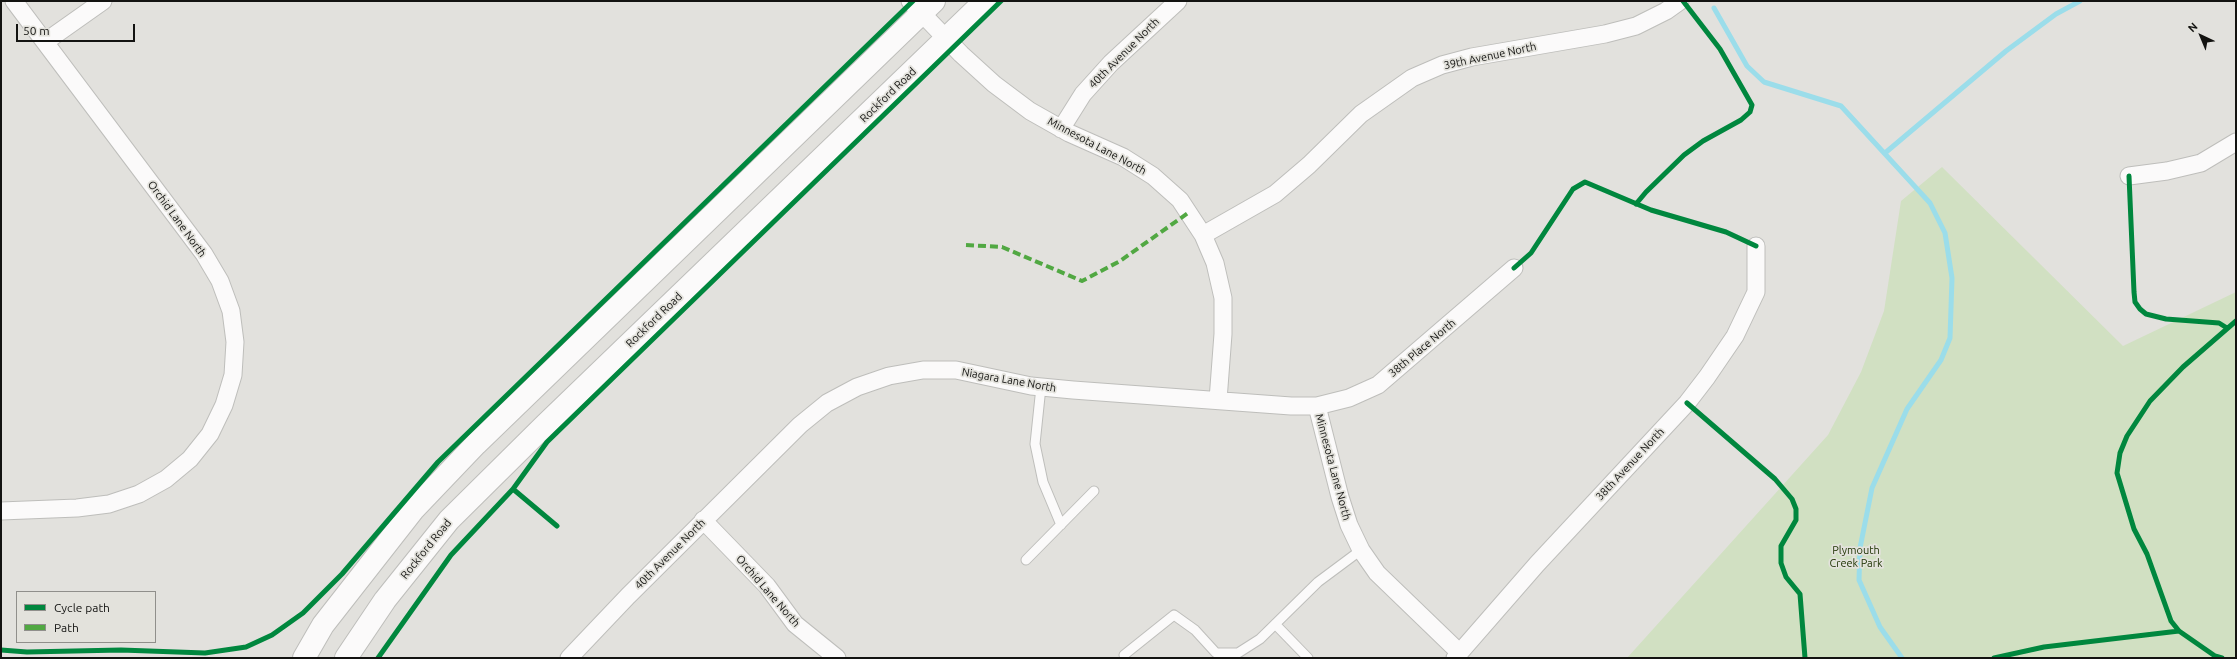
<!DOCTYPE html>
<style>
body{margin:0}
#map{position:relative;width:2237px;height:659px;overflow:hidden;background:#e2e1dd;font-family:Ubuntu,sans-serif}
canvas{display:block}
.frame{position:absolute;inset:0;border:2px solid #131311;pointer-events:none}
.legend{position:absolute;left:16px;top:591px;width:140px;height:52px;box-sizing:border-box;background:#e3e2dc;border:1px solid #908f8b;margin:0;padding:5px 7px;list-style:none;font-size:12px;color:#131311}
.legend li{display:flex;align-items:center;gap:8px;height:20px}
.legend b{width:20px;border:1px solid #908f8b}
.north{position:absolute;left:2181px;top:16px;width:40px;height:40px;-webkit-text-stroke:3px #e3e2dc;paint-order:stroke;rotate:316deg;font-size:11px;font-weight:700;line-height:16px;text-align:center;color:#131311}
.north::after{content:'';display:block;margin:auto;width:14px;height:18px;background:#131311;clip-path:polygon(50% 0,100% 100%,50% 72%,0 100%)}
.scale{position:absolute;left:16px;top:24px;width:119px;height:18px;box-sizing:border-box;border:2px solid #131311;border-top:0;padding-left:5px;font-size:12px;line-height:14px;white-space:nowrap;color:#131311;-webkit-text-stroke:3px #e3e2dc;paint-order:stroke}
</style>
<div id="map">
<canvas width="2237" height="659"></canvas>
<div class="frame"></div>
<ul class="legend">
<li><b style="height:5px;background:#00873e"></b>Cycle path</li>
<li><b style="height:5px;background:#51a842"></b>Path</li>
</ul>
<div class="north">N</div>
<div class="scale">50 m</div>
</div>
<script>
const g = document.querySelector('canvas').getContext('2d');
g.lineJoin = 'round';
function fillPath(path, color) { g.fillStyle = color; g.fill(path, 'evenodd'); }
const shape = rows => new Path2D(rows.map(r => 'M' + r).join(''));
function stroke(path, color, width, dash) { g.strokeStyle = color; g.lineWidth = width; g.lineCap = dash ? 'butt' : 'round'; g.setLineDash(dash || []); g.stroke(path); }
function write(font, color, halo, rows, align = 'center') {
  g.font = font + ' Ubuntu,sans-serif'; g.lineWidth = 3.5; g.setLineDash([]); g.textBaseline = 'middle'; g.strokeStyle = halo; g.fillStyle = color; for (const [text, x, y, turn = 0] of rows) {
    g.save(); g.translate(x, y); g.rotate((+turn || 0) * Math.PI / 180); g.textAlign = isNaN(turn) ? turn : align; if (halo) g.strokeText(text, 0, 0); g.fillText(text, 0, 0); g.restore();
  }
}
fillPath(shape([
 [1942,167,2123,346,2236,292,2236,658,1627,658,1828,435,1861,372,1884,311,1901,201]
]), '#d1e0c2');
stroke(shape([
 [1714,8,1747,66,1764,82,1841,106,1930,203,1945,233,1952,278,1950,338,1941,360,1907,409,1872,488,1860,548,1859,580,1880,627,1902,658],
 [1885,153,2006,51,2056,14,2080,1]
]), '#9bddea', 5);
const lane = shape([
 [1041,387,1035,444,1043,482,1061,525],
 [1026,560,1094,491],
 [1275,624,1308,658],
 [1124,655,1174,615,1195,630,1216,653,1238,653,1260,639,1318,582,1361,550]
]);
const street = shape([
 [910,1,961,54,994,84,1030,111,1069,133,1123,157,1153,176,1180,200,1203,235,1215,263,1223,298,1223,334,1218,400],
 [45,42,103,1],
 [1061,129,1083,94,1111,63,1178,1],
 [2129,176,2167,171,2201,163,2236,142],
 [1203,235,1275,194,1309,165,1361,114,1412,78,1442,65,1472,57,1605,34,1636,26,1666,11,1680,1],
 [1317,406,1340,497,1349,525,1361,550,1377,573,1460,653],
 [1,511,77,508,109,504,139,494,166,479,190,459,210,434,224,405,233,375,235,342,231,311,220,281,204,254,14,1],
 [703,520,767,586,795,624,837,658],
 [569,658,628,596,800,425,827,403,857,387,889,376,923,370,956,370,1031,386,1073,390,1291,406,1317,406,1349,398,1378,385,1514,268],
 [1455,658,1537,564,1687,403,1707,377,1735,336,1756,292,1756,246]
]);
const secondary = shape([
 [304,658,323,625,413,510,476,444,934,1],
 [346,658,385,600,449,520,545,425,985,1]
]);
stroke(lane, '#bebebb', 11);
stroke(street, '#bebebb', 19);
stroke(secondary, '#bebebb', 24);
stroke(lane, '#fbfafa', 9);
stroke(street, '#fbfafa', 17);
stroke(secondary, '#fbfafa', 22);
stroke(shape([
 [966,245,1002,247,1082,281,1120,261,1188,213]
]), '#51a842', 4, [8, 4]);
stroke(shape([
 [2129,176,2134,292,2135,302,2140,309,2146,314,2166,319,2219,323,2227,328],
 [1636,204,1646,192,1684,155,1703,141,1741,120,1750,112,1752,105,1720,49,1683,1],
 [1514,268,1531,253,1573,189,1585,182,1651,210,1726,232,1756,246],
 [1687,403,1775,479,1792,499,1796,509,1796,520,1781,546,1781,563,1786,577,1800,594,1805,658],
 [513,489,557,526],
 [1,650,27,652,121,650,205,653,246,647,272,635,303,613,342,574,438,462,913,1],
 [378,658,451,555,513,489,547,442,1001,1],
 [1994,658,2044,647,2179,631],
 [2222,658,2215,656,2179,631,2171,621,2147,554,2134,529,2117,473,2120,453,2127,436,2150,401,2183,367,2236,321]
]), '#00873e', 5);
write('11px', '#131311', '#e3e2dc', [
 ["40th Avenue North",1124,53,-45],
 ["39th Avenue North",1490,56,-12],
 ["Rockford Road",888,95,-44],
 ["Minnesota Lane North",1097,146,28],
 ["Orchid Lane North",177,219,54],
 ["Rockford Road",654,320,-44],
 ["38th Place North",1422,348,-40],
 ["Niagara Lane North",1009,380,10],
 ["38th Avenue North",1630,464,-47],
 ["Minnesota Lane North",1333,467,75],
 ["Rockford Road",426,549,-51],
 ["40th Avenue North",670,554,-45],
 ["Orchid Lane North",768,591,49]
]);
write('11px', '#213606', '#e3e2dc', [
 ["Plymouth",1856,550],
 ["Creek Park",1856,563]
]);
</script>
